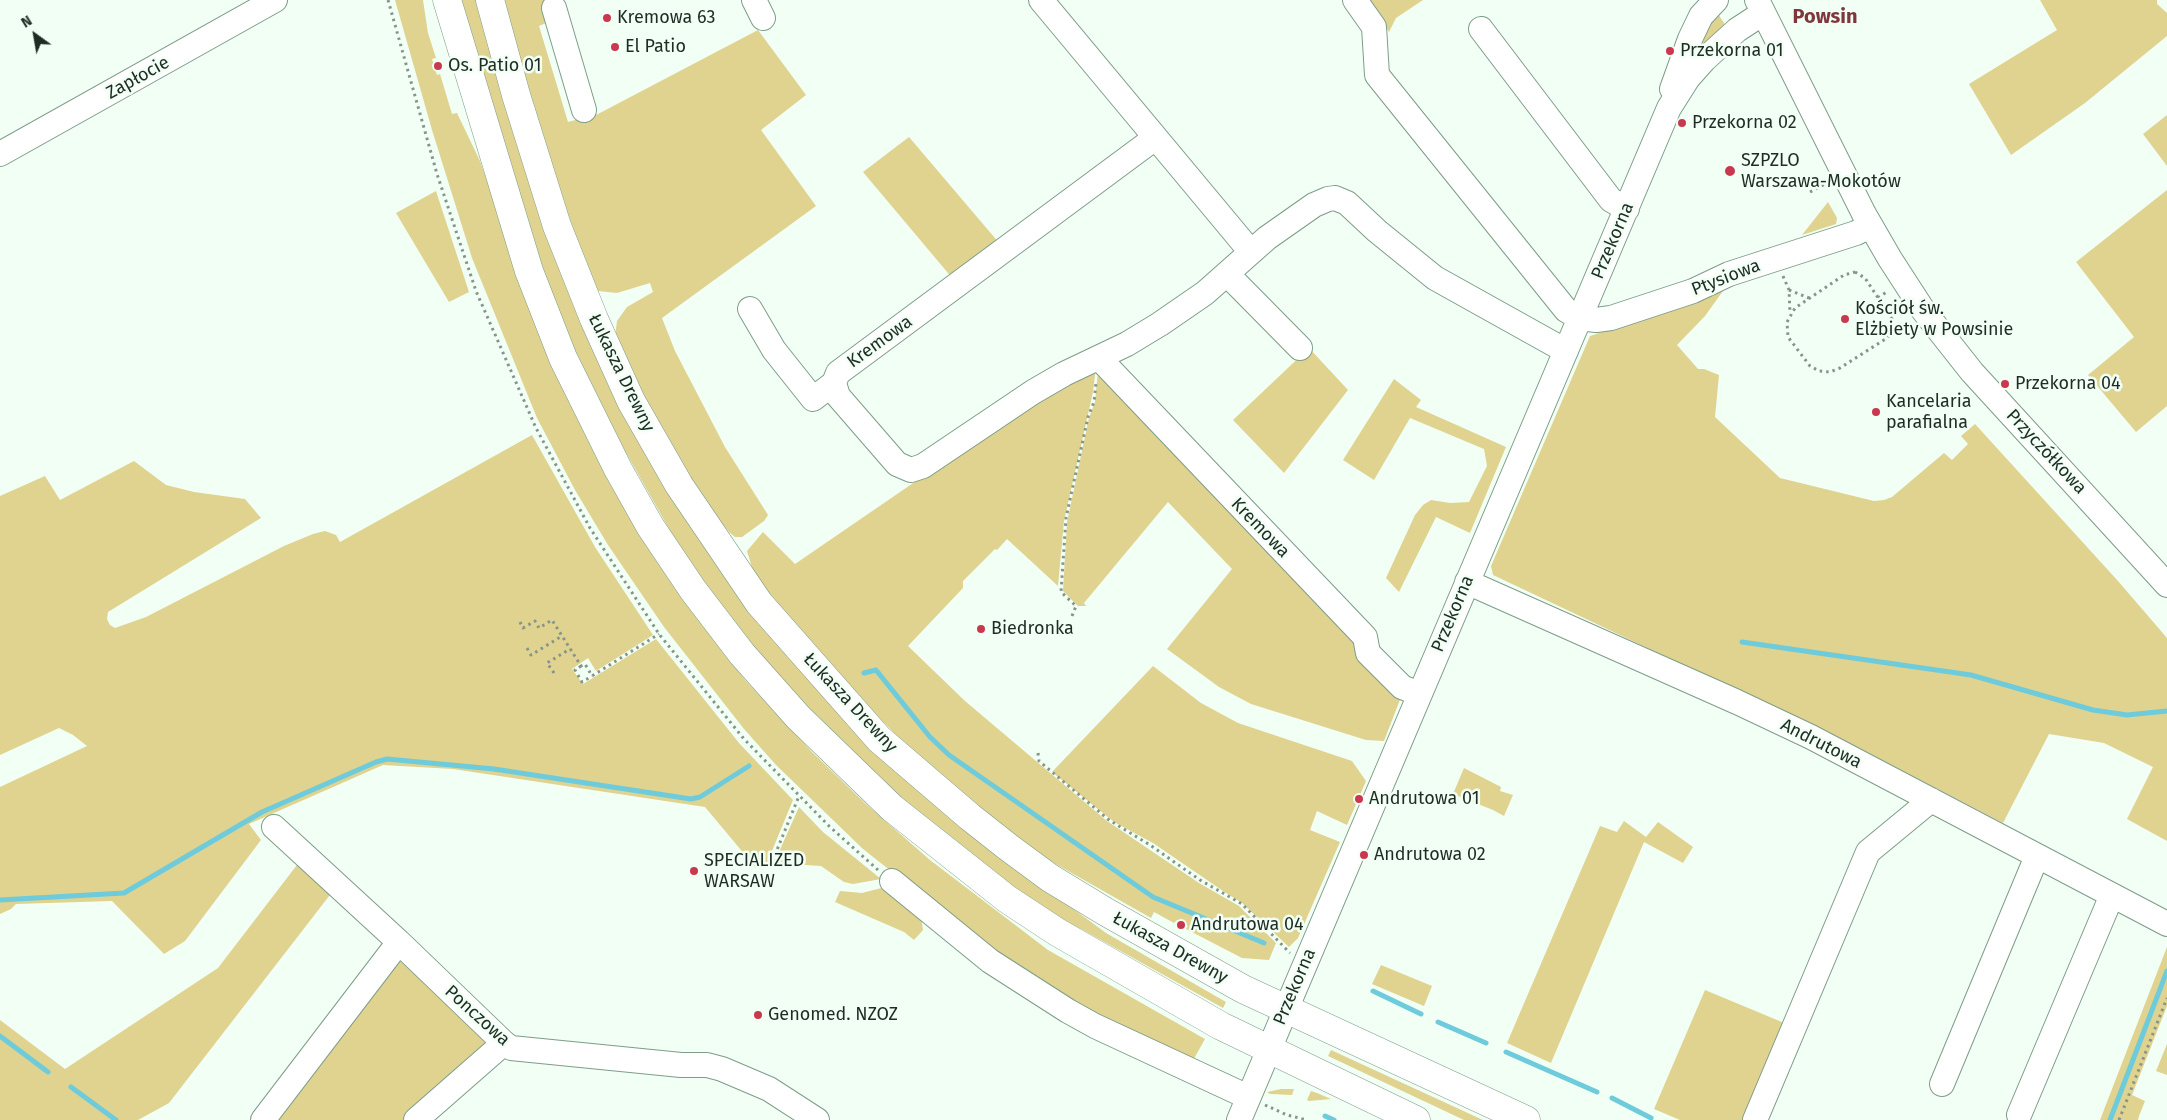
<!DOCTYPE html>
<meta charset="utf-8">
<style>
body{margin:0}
#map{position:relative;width:2167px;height:1120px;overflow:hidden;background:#f1fff5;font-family:"Fira Sans",sans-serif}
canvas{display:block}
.north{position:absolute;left:10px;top:10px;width:50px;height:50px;-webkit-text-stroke:4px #f1fff5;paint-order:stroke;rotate:328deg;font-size:14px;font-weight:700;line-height:20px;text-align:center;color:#1f2c24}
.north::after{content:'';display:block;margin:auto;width:18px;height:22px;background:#1f2c24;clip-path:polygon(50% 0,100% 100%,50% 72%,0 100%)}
</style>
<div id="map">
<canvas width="2167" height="1120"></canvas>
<div class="north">N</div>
</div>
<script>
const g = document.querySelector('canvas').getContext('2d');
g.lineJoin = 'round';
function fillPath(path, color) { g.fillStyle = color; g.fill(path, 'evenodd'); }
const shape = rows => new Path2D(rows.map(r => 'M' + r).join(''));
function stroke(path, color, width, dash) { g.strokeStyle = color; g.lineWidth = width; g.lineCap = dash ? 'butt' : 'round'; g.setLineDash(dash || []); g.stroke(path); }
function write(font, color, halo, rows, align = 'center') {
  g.font = font + ' "Fira Sans",sans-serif'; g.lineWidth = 5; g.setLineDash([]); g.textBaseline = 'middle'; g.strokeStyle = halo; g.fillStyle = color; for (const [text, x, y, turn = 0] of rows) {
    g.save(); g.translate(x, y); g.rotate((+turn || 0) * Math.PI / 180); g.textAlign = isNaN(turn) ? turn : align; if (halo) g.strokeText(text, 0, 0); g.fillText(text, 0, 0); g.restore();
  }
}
fillPath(shape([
 [395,0,423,0,428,33,436,58,432,59,437,75,440,74,452,114,457,113,480,161,532,311,694,613,745,680,812,752,866,804,930,860,1048,950,1205,1039,1191,1064,1025,977,863,849,776,765,744,729,664,627,608,545,575,490,537,418,472,258,432,130],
 [456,0,479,0,532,178,733,587,797,667,867,742,1019,869,1106,933,1226,1002,1223,1008,1083,930,1044,912,925,820,853,755,769,665,715,599,677,543,589,387,557,313],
 [501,0,544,0,549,19,546,23,539,26,568,122,598,114,758,30,806,95,761,130,816,206,662,318,675,351,725,447,768,515,764,521,742,537,735,537,730,533,709,509,662,434,615,337,617,321,627,307,653,292,650,283,617,293,598,291,593,286,540,133],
 [1367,0,1423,0,1396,18,1389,32],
 [2040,0,2157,0,2157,4,2167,13,2167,36,2085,103,2011,155,1969,84,2057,30],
 [1717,12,1727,28,1697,54,1711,17],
 [2167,115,2167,166,2143,134],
 [909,137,1000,244,953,279,863,172],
 [2167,190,2167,406,2136,432,2088,375,2134,337,2076,262],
 [436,191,469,292,449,302,396,213],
 [1828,202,1837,218,1836,224,1802,235],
 [1723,291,1705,316,1677,345,1698,369,1704,369,1719,375,1715,417,1780,478,1874,501,1884,500,1892,497,1944,453,1952,460,1968,444,1961,436,1975,424,2118,581,2167,638,2167,841,2127,819,2153,767,2104,743,2049,734,2003,823,1859,748,1493,575,1491,566,1590,336],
 [1309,348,1348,390,1284,473,1233,420],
 [1096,367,1093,392,1064,521,1058,586,1007,539,997,550,995,549,963,581,963,588,908,646,965,701,1107,821,1199,883,1239,906,1276,943,1269,960,1242,958,1186,929,1188,926,1177,920,1174,923,1154,912,1151,918,1045,858,973,803,911,750,843,681,764,593,753,571,747,551,763,532,795,564,1046,392],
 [1098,371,1403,692,1384,741,1366,740,1251,704,1219,687,1167,649,1232,569,1168,502,1084,603,1086,606,1078,606,1063,591,1067,522,1089,418,1095,402],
 [1394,379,1421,400,1416,407,1506,447,1470,533,1436,517,1399,592,1386,578,1415,515,1423,505,1431,500,1450,503,1469,502,1487,466,1484,449,1410,418,1374,480,1343,460],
 [532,435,595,547,653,635,596,671,588,658,572,669,583,684,656,639,739,743,793,800,767,863,757,862,756,868,705,807,453,769,383,765,249,824,261,840,185,941,164,954,112,901,16,904,11,909,0,914,0,787,87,746,73,735,59,728,0,755,0,496,45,476,60,500,134,461,166,485,194,492,245,499,261,518,108,612,107,619,110,625,115,628,146,617,284,546,313,534,325,531,336,535,340,542],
 [1153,666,1201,703,1238,723,1352,761,1366,781,1347,825,1317,811,1310,830,1340,842,1298,938,1289,947,1242,903,1223,891,1153,843,1114,822,1052,772],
 [1464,768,1501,787,1500,791,1513,795,1504,816,1493,810,1453,794],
 [799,807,823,832,881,879,853,884,844,882,821,866,774,863],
 [1624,821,1646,837,1658,822,1693,847,1683,863,1644,842,1551,1063,1507,1043,1600,826,1617,832],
 [300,861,333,891,169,1103,138,1120,0,1120,0,1020,65,1069,218,968],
 [889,886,921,917,923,930,914,940,904,932,835,902,840,891,862,893],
 [2167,947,2167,1006,2132,1095,2145,1101,2139,1116,2138,1120,2100,1120],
 [394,959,404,959,485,1041,484,1052,410,1120,270,1120],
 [1381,965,1432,986,1424,1006,1372,984],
 [1705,990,1789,1025,1749,1120,1680,1120,1654,1109],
 [2167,1044,2167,1075,2156,1071],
 [1331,1050,1483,1120,1464,1120,1328,1056],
 [1281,1089,1294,1089,1292,1095,1270,1094,1267,1092],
 [1311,1091,1317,1093,1331,1099,1309,1101,1307,1100]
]), '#dfd38f');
stroke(shape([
 [1742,642,1971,675,2093,710,2127,715,2167,711],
 [864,673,876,670,930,737,949,755,1153,897,1264,943],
 [0,900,124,893,262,812,376,762,387,759,494,769,691,799,700,797,749,766],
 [1373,991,1421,1014],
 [1438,1022,1486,1043],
 [0,1036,48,1072],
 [1506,1052,1597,1092],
 [71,1087,116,1120],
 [1612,1098,1651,1118],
 [1325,1116,1334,1120],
 [2110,1120,2167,971]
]), '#6ecbdb', 5);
const minor = shape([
 [754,0,763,18],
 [1041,0,1251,252],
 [1355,0,1374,27,1377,75,1566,310,1580,318,1596,320,1611,318,1693,291,1729,274,1856,233,1870,226],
 [1757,0,1864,214,1890,259,1923,310,1972,372,2167,585],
 [554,8,584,110],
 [1481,29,1611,200,1627,209],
 [1672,89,1690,39,1701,16,1716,0],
 [1155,138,838,373,834,383,838,396,897,464,911,470,923,466,1033,392,1064,374,1127,344,1160,324,1205,293,1267,238,1314,205,1328,199,1335,198,1347,203,1377,231,1435,278,1566,351],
 [0,154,275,0],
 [1227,274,1300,348],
 [750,309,774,350,813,399,834,383],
 [1099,358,1365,637,1368,653,1402,687,1419,694],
 [1467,582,1737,702,1811,737,2167,924],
 [274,827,399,942,504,1043,511,1048,681,1065,707,1065,722,1069,769,1089,817,1120],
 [892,881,990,961,1068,1011,1095,1026,1248,1097],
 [1942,1084,2037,856],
 [2019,1115,2112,895],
 [263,1120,399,942],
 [416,1120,504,1043],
 [1239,1120,1669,108,1688,78,1704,60,1737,30,1763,13],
 [1755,1120,1868,852,1931,800]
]);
const major = shape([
 [447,0,529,271,563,358,618,469,650,526,693,590,742,654,798,717,892,808,1007,899,1057,932,1221,1026,1416,1120],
 [490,0,516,95,557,226,594,319,631,401,679,485,759,603,879,739,970,817,1008,847,1050,878,1106,912,1243,989,1526,1120]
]);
stroke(minor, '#7e9d88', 26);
stroke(major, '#7e9d88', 29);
stroke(shape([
 [388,0,437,174,476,291,536,428,590,528,659,634,744,739,829,826,878,870],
 [1810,192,1827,183],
 [1855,272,1865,278,1892,319,1893,329,1887,338,1840,368,1830,372,1819,371,1810,366,1788,337,1787,322,1795,308,1844,275,1855,272],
 [1783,276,1789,290,1790,313],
 [1789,290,1809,298],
 [1878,298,1888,291],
 [1072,616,1076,606,1061,592,1066,518,1088,417,1094,402,1096,383],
 [520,622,523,628,535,621,539,628,552,620,581,666,585,664,592,676,659,634],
 [527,648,531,655,562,636],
 [581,666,575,670,582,682,592,676],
 [554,673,547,663,570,649],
 [1038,753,1039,761,1109,820,1150,845,1200,880,1242,904,1290,953],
 [770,867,799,796],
 [1265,1105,1287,1115,1307,1120],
 [2119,1120,2167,998]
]), '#87948b', 3, [2.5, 4]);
stroke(minor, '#fff', 24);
stroke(major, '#fff', 28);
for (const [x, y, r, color] of [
 [607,18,5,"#c9384f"],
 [615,47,5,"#c9384f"],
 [1670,51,5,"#c9384f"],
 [438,66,5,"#c9384f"],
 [1682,123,5,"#c9384f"],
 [1730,171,6,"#c9384f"],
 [1845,319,5,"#c9384f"],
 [2005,384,5,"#c9384f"],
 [1876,412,5,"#c9384f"],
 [981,629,5,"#c9384f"],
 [1359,799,5,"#c9384f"],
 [1364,855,5,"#c9384f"],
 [694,871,5,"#c9384f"],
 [1181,925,5,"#c9384f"],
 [758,1015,5,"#c9384f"]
]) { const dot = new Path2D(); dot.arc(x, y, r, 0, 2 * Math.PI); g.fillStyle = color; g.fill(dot); stroke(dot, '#f1fff5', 2); }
write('18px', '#1f2c24', '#f1fff5', [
 ["Kremowa 63",617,18],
 ["El Patio",625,47],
 ["Przekorna 01",1680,51],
 ["Os. Patio 01",448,66],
 ["Przekorna 02",1692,123],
 ["SZPZLO",1741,161],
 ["Warszawa-Mokotów",1741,182],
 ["Kościół św.",1855,309],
 ["Elżbiety w Powsinie",1855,330],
 ["Przekorna 04",2015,384],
 ["Kancelaria",1886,402],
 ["parafialna",1886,423],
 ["Biedronka",991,629],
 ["Andrutowa 01",1369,799],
 ["Andrutowa 02",1374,855],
 ["SPECIALIZED",704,861],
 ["WARSAW",704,882],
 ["Andrutowa 04",1191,925],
 ["Genomed. NZOZ",768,1015]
], 'left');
write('18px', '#1f2c24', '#f1fff5', [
 ["Zapłocie",138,78,-29],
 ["Przekorna",1613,241,-67],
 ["Ptysiowa",1726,278,-21],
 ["Kremowa",880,342,-36],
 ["Łukasza Drewny",621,373,64],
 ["Przyczółkowa",2046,452,47],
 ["Kremowa",1260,528,46],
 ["Przekorna",1453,614,-67],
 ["Łukasza Drewny",850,703,47],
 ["Andrutowa",1821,744,27],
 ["Łukasza Drewny",1170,948,29],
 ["Przekorna",1295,987,-67],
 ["Ponczowa",477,1016,42]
]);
write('bold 20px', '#7f373e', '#f1fff5', [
 ["Powsin",1825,17]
]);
</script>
